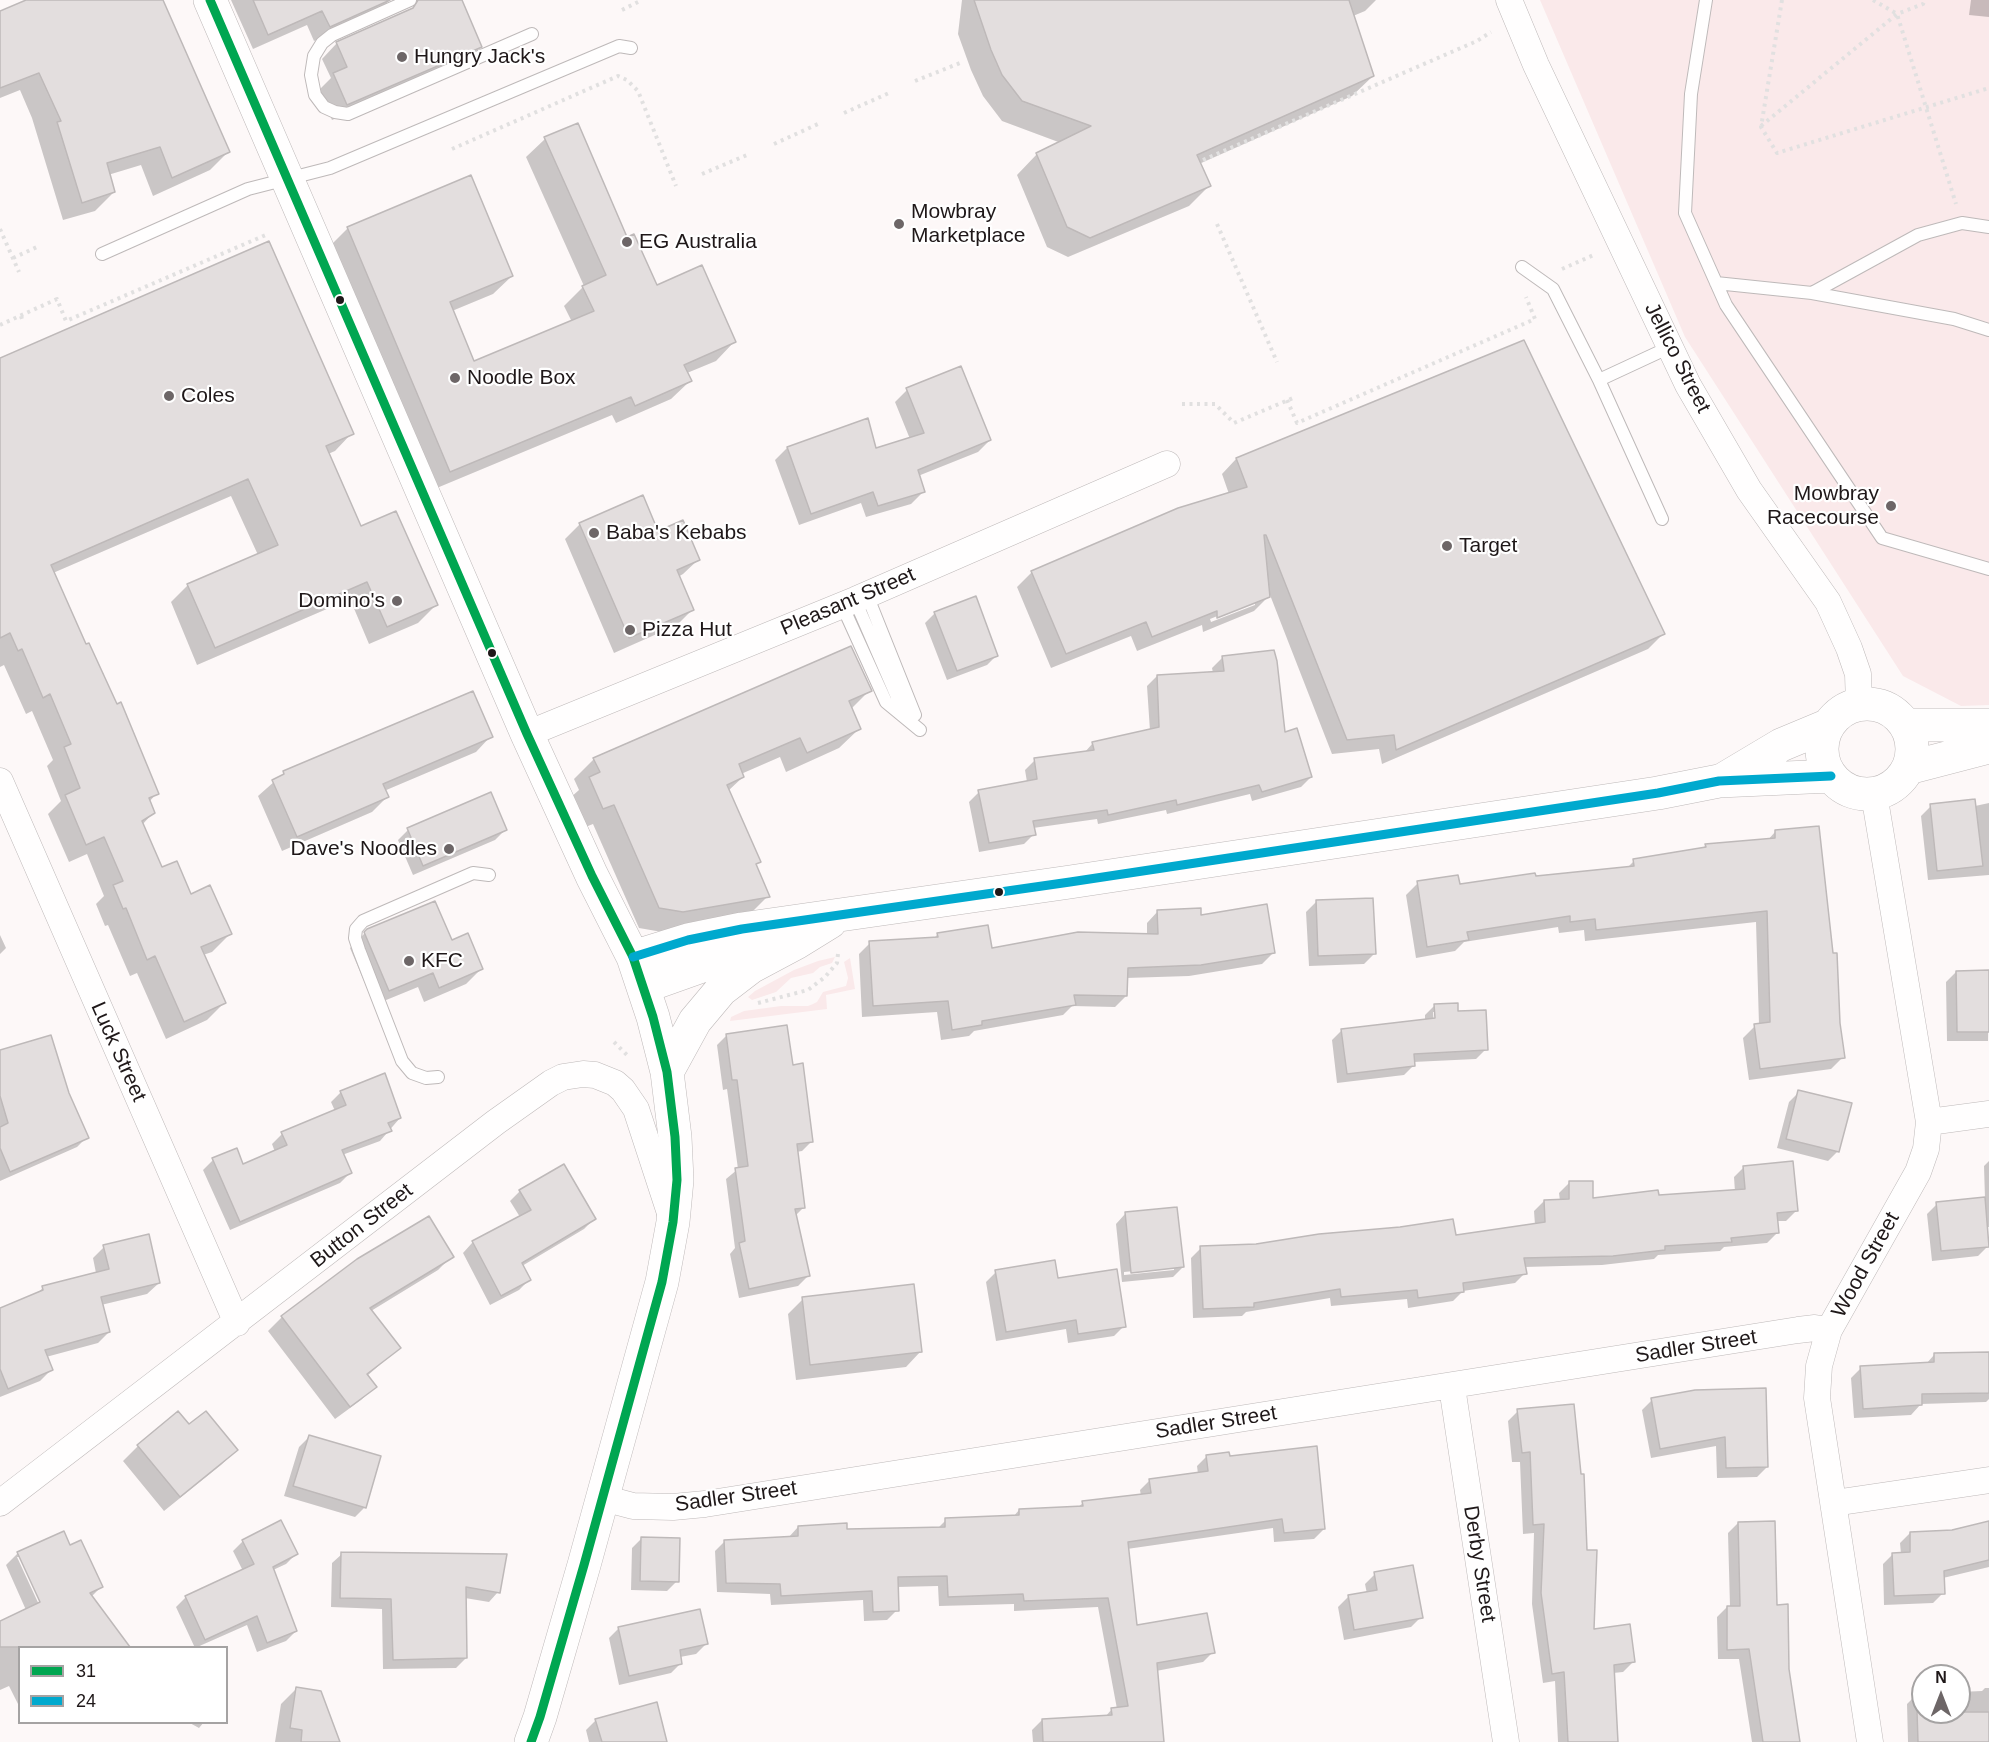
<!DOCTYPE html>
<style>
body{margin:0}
#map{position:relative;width:1989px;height:1742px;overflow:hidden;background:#fdf8f8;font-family:Helvetica,sans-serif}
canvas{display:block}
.legend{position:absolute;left:18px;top:1646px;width:210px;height:78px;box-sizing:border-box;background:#fff;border:2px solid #a5a3a3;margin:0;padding:8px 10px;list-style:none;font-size:18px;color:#1f1819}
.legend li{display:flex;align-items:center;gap:12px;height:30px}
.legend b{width:30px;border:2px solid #a5a3a3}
.north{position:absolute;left:1911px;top:1664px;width:60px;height:60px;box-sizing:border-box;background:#fff;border:2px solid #a5a3a3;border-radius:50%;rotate:0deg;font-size:16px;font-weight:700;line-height:24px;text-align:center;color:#1f1819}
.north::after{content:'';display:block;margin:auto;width:21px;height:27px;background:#6d6667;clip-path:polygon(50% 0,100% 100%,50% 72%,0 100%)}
</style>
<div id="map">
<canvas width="1989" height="1742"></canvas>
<ul class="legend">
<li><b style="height:8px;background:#00a651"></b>31</li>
<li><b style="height:8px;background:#00a9ce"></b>24</li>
</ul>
<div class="north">N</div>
</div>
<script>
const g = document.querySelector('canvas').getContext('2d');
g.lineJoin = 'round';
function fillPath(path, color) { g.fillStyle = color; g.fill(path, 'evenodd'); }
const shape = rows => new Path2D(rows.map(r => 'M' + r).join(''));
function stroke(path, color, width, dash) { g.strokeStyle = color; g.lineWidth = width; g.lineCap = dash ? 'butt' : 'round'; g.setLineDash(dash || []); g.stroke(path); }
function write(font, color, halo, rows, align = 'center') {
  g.font = font + ' Helvetica,sans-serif'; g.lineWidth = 4.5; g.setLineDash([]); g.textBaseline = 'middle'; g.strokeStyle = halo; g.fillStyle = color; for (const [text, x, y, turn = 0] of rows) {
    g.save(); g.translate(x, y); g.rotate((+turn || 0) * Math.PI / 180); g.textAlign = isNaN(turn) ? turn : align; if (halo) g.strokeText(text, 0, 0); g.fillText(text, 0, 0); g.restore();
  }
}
fillPath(shape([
 [1540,0,1989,0,1989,705,1961,706,1903,676,1685,337],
 [835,957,832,963,820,967,813,973,791,978,776,992,752,1000,748,997,755,991,794,970,818,961],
 [850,958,855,989,826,995,827,1009,730,1021,731,1017,744,1011,781,1006,808,1006,813,1004,817,1002,823,992,846,986,848,978,844,962]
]), '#fae9ea');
fillPath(shape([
 [31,0,162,0,228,152,210,170,153,196,141,165,108,175,114,192,95,211,63,220,32,118,20,90,0,98,0,12],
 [231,0,390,0,376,13,314,41,307,25,253,49],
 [432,0,461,0,481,46,466,61,332,120,319,90,331,78,322,59,337,43],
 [962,0,1376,0,1365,11,1353,16,1373,76,1352,96,1199,164,1210,185,1189,206,1068,257,1047,247,1017,175,1037,154,1061,143,1002,121,983,96,971,70,958,34],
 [1971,0,1989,0,1989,17,1969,15],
 [545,139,626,239,656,287,734,342,716,361,687,373,690,381,671,399,616,423,612,415,432,490,329,247,348,228,512,276,493,294,452,311,473,363,572,322,564,306,584,286,526,157],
 [0,359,352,433,335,451,328,454,360,528,436,605,418,623,369,644,350,599,197,665,171,602,188,585,258,555,231,496,53,573,86,646,157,793,149,802,153,813,142,825,161,869,230,934,212,952,203,955,224,1003,207,1020,166,1039,137,973,130,976,108,925,105,926,96,904,104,896,87,854,69,862,48,814,61,801,47,766,53,760,32,711,26,714,4,665,0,667],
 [907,390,990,440,978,452,918,476,923,492,911,504,866,517,861,503,799,525,775,460,787,448,875,449,910,439,895,402],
 [1236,459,1663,634,1648,649,1382,764,1379,749,1332,754,1270,595,1254,611,1203,632,1202,625,1137,651,1131,636,1051,668,1017,587,1032,572,1229,494,1222,474],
 [1255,601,1255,605,1211,622,1210,619],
 [580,524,657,533,699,559,683,574,678,577,692,610,677,625,614,653,565,539],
 [935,613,997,655,987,665,947,680,925,623],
 [1222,658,1283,734,1311,777,1301,787,1252,801,1250,794,1167,814,1166,810,1098,824,1097,819,1033,828,1034,834,1024,844,979,852,969,802,979,792,1027,782,1025,770,1035,760,1084,753,1093,743,1150,731,1147,686,1157,676,1213,673,1212,668],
 [870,690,851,709,860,728,839,748,786,772,780,757,741,774,743,777,728,791,759,862,755,865,768,896,748,916,662,932,639,928,593,824,583,828,570,798,579,790,574,779,594,759],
 [491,736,476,752,384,791,387,797,372,812,282,851,258,796,284,773],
 [490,794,505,830,495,840,413,875,398,840,408,830],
 [1989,803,1989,875,1928,880,1921,816,1931,806,1975,806],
 [1775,832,1838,1023,1843,1057,1831,1069,1749,1080,1743,1038,1755,1026,1759,1025,1756,922,1585,941,1584,930,1559,933,1558,927,1464,942,1455,951,1416,958,1406,895,1418,883,1459,886,1626,869,1634,861,1701,850,1706,845,1767,841],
 [1316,902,1374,954,1364,964,1309,966,1306,912],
 [1158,911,1199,917,1273,953,1262,964,1189,976,1126,978,1126,996,1115,1007,1072,1006,1063,1015,974,1031,969,1036,941,1040,937,1012,862,1017,859,954,870,943,933,939,938,934,990,949,1147,935,1147,923],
 [368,930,451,942,481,969,466,984,424,1002,418,987,374,1005,350,948],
 [0,935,6,948,0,954],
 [1956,972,1989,972,1988,1041,1947,1041,1946,982],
 [1435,1005,1457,1013,1486,1049,1476,1059,1413,1062,1414,1065,1404,1075,1337,1083,1332,1040,1342,1030,1425,1021,1425,1015],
 [1433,1012,1436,1012,1434,1026],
 [727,1035,791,1066,812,1141,802,1151,796,1152,804,1207,795,1216,808,1276,798,1286,739,1298,730,1254,735,1248,726,1179,738,1169,727,1089,723,1090,717,1045],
 [0,1052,68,1094,87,1137,77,1147,0,1181],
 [341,1092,400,1118,380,1141,342,1155,350,1173,340,1183,230,1230,203,1170,213,1160,242,1166,275,1152,272,1144,282,1134,335,1111,331,1102],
 [1799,1092,1838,1151,1828,1161,1777,1148,1789,1102],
 [1989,1161,1989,1227,1986,1227,1988,1246,1978,1256,1932,1261,1927,1214,1937,1204,1985,1199,1984,1166],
 [1744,1167,1796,1211,1786,1221,1776,1221,1777,1233,1767,1243,1724,1247,1720,1251,1658,1255,1654,1259,1602,1265,1524,1267,1525,1273,1515,1283,1463,1291,1453,1301,1408,1308,1407,1299,1331,1306,1330,1298,1246,1312,1242,1316,1193,1318,1191,1258,1201,1248,1454,1237,1535,1225,1534,1211,1544,1201,1560,1201,1559,1193,1569,1183,1592,1200,1735,1192,1734,1177],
 [520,1191,594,1219,584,1229,522,1266,529,1280,519,1290,490,1305,463,1253,472,1243,520,1217,510,1201],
 [1125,1214,1183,1267,1173,1277,1122,1282,1116,1224],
 [1174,1267,1174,1270,1124,1275,1124,1272],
 [104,1247,159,1283,147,1294,101,1305,109,1332,98,1343,46,1357,51,1370,40,1381,0,1397,0,1310,35,1295,43,1288,96,1273,93,1258],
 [452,1256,438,1270,371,1311,399,1348,367,1376,375,1386,361,1400,335,1419,268,1331,282,1317,359,1260],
 [996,1272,1057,1279,1124,1326,1114,1336,1068,1343,1066,1329,996,1341,986,1282],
 [803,1299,921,1351,906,1367,796,1380,788,1314],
 [1989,1353,1989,1399,1986,1402,1921,1404,1911,1415,1854,1418,1851,1378,1861,1368,1926,1364,1934,1355],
 [1695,1392,1767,1467,1757,1477,1717,1478,1716,1446,1651,1458,1642,1410,1652,1400],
 [1518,1411,1592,1631,1633,1662,1623,1672,1613,1673,1617,1742,1558,1742,1555,1681,1543,1683,1532,1604,1534,1533,1523,1534,1520,1462,1512,1462,1508,1421],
 [189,1426,236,1450,221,1465,164,1511,123,1461,138,1446],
 [309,1437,365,1507,355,1517,284,1496,299,1447],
 [1207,1456,1229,1457,1324,1529,1314,1539,1274,1542,1273,1528,1127,1549,1136,1627,1213,1652,1203,1662,1156,1671,1163,1742,1033,1742,1032,1730,1042,1720,1105,1717,1112,1709,1117,1709,1098,1607,1014,1611,1014,1604,939,1606,938,1586,897,1587,897,1610,887,1620,864,1621,863,1600,771,1605,770,1594,717,1592,715,1551,725,1541,788,1538,798,1527,846,1531,937,1529,946,1520,1013,1517,1019,1510,1078,1507,1083,1503,1141,1496,1140,1490,1150,1480,1198,1474,1197,1466],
 [1989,1522,1989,1567,1943,1578,1943,1593,1933,1603,1884,1605,1883,1564,1893,1554,1901,1554,1900,1543,1910,1533,1952,1531],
 [1738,1523,1775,1606,1788,1669,1799,1742,1752,1742,1739,1659,1718,1659,1717,1617,1727,1607,1730,1607,1728,1533],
 [642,1538,677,1581,667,1591,631,1590,632,1548],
 [243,1541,296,1554,286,1564,273,1570,296,1631,286,1641,257,1652,247,1625,195,1648,176,1607,186,1597,243,1571,233,1551],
 [69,1547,101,1587,91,1597,128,1648,20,1648,20,1708,9,1686,0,1690,0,1623,26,1610,6,1565,18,1553],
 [17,1557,21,1557,44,1608,41,1609],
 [342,1554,498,1592,489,1602,465,1598,466,1658,456,1668,383,1669,382,1609,331,1607,332,1563],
 [1375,1574,1421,1617,1411,1627,1344,1640,1338,1607,1348,1597,1367,1594,1365,1584],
 [619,1628,706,1644,696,1654,680,1657,681,1663,671,1673,619,1685,609,1638],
 [1985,1688,1989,1688,1989,1742,1908,1742,1907,1704,1917,1694,1923,1694,1923,1712,1959,1712,1959,1692,1982,1691],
 [296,1689,339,1742,275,1742,281,1704],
 [596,1720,666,1742,589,1742,586,1730],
 [188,1722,204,1722,199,1728]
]), '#0003');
const building = shape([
 [26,0,163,0,230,152,172,178,160,147,107,163,115,192,82,203,57,122,61,121,39,73,0,88,0,11,26,0],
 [253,0,390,0,330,27,322,11,268,35,253,0],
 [418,0,462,0,482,47,347,105,333,73,347,67,336,42,413,8,418,0],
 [974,0,1349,0,1374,76,1197,155,1211,186,1090,238,1067,227,1036,153,1091,126,1022,101,1002,75,991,50,974,0],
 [578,123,627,237,634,234,657,285,702,265,736,342,684,365,692,381,635,406,631,397,450,472,347,227,471,175,513,276,450,302,474,361,594,311,582,286,606,275,544,137,578,123],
 [269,241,354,434,326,446,361,526,396,511,438,605,387,627,367,582,215,648,187,584,278,545,248,479,51,565,86,644,89,643,117,704,121,702,159,794,149,798,155,813,142,821,162,867,177,861,191,894,210,885,232,934,201,947,226,1003,184,1022,155,956,147,960,126,908,123,909,113,885,123,881,104,837,86,845,65,795,80,788,64,747,71,744,50,694,43,698,22,649,18,651,10,633,0,638,0,358,269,241],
 [1524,340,1665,634,1396,750,1394,735,1347,740,1266,535,1264,535,1270,597,1217,618,1217,611,1152,637,1146,622,1066,654,1031,571,1178,508,1247,487,1236,458,1524,340],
 [961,366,991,440,918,470,925,492,878,506,873,492,811,514,787,447,868,418,876,448,924,433,906,388,961,366],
 [643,495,658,531,683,520,700,560,677,570,694,610,629,638,579,523,643,495],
 [976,596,998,656,957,671,934,612,976,596],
 [851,646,872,691,849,701,861,729,807,753,800,738,739,764,744,777,727,785,761,862,756,864,770,897,683,912,659,908,614,805,603,809,589,777,600,772,593,758,851,646],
 [1274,650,1277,661,1285,732,1297,728,1312,777,1262,792,1259,785,1177,805,1176,800,1108,815,1107,810,1033,821,1036,835,989,843,978,790,1037,779,1034,758,1094,750,1092,742,1159,727,1157,675,1224,671,1222,656,1274,650],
 [473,691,493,737,383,784,389,797,297,837,272,780,284,774,283,771,473,691],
 [491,792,507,830,423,866,407,828,491,792],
 [1975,799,1983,866,1937,871,1930,804,1975,799],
 [1819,826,1833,953,1837,953,1840,1023,1845,1058,1760,1069,1754,1024,1770,1022,1767,911,1596,930,1595,919,1570,922,1570,916,1467,932,1469,940,1427,947,1417,881,1458,875,1460,884,1535,873,1536,876,1634,866,1633,859,1706,847,1705,844,1775,838,1775,830,1819,826],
 [1373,898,1376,954,1318,956,1316,900,1373,898],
 [435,901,452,940,468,933,483,969,439,988,433,973,389,991,364,932,367,929,435,901],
 [1267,904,1275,953,1201,965,1128,968,1127,996,1074,995,1076,1005,982,1021,982,1025,952,1030,948,1001,873,1006,869,941,938,937,937,933,988,925,992,948,1078,932,1158,934,1157,910,1201,908,1201,915,1267,904],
 [1989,970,1989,1032,1957,1032,1956,971,1989,970],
 [1458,1003,1458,1011,1486,1010,1488,1050,1414,1054,1415,1066,1347,1074,1341,1029,1435,1018,1434,1004,1458,1003],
 [787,1025,793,1065,803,1063,813,1142,797,1144,805,1208,795,1209,810,1276,749,1289,739,1243,745,1241,735,1168,748,1166,737,1080,732,1080,726,1034,787,1025],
 [51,1035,69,1093,89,1138,10,1172,0,1148,0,1127,8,1123,0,1096,0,1050,51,1035],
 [385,1073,401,1118,388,1123,392,1131,342,1150,352,1173,240,1222,212,1158,237,1148,243,1164,287,1145,281,1132,346,1105,340,1091,385,1073],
 [1798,1090,1852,1103,1839,1152,1786,1139,1798,1090],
 [1793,1161,1798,1211,1777,1213,1779,1233,1731,1238,1732,1242,1665,1246,1665,1250,1613,1256,1524,1258,1527,1274,1463,1283,1464,1292,1418,1298,1417,1290,1341,1297,1340,1289,1254,1303,1254,1307,1203,1309,1200,1246,1256,1244,1319,1234,1400,1227,1453,1219,1456,1235,1545,1222,1544,1200,1569,1199,1569,1181,1593,1181,1593,1198,1658,1190,1659,1195,1745,1189,1743,1166,1793,1161],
 [564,1164,596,1219,522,1263,531,1280,501,1296,472,1241,531,1210,519,1190,564,1164],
 [1985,1197,1989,1247,1941,1251,1936,1202,1985,1197],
 [1177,1207,1184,1267,1131,1273,1125,1212,1177,1207],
 [429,1216,454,1257,370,1308,401,1348,367,1374,377,1387,350,1407,281,1316,357,1259,429,1216],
 [149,1234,160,1283,101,1297,110,1332,45,1350,53,1370,8,1389,0,1369,0,1308,43,1290,42,1286,109,1269,103,1245,149,1234],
 [1055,1260,1058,1278,1117,1269,1126,1327,1078,1334,1076,1320,1006,1332,995,1270,1055,1260],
 [914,1284,922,1352,810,1365,802,1297,914,1284],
 [1989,1352,1989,1393,1922,1394,1922,1405,1863,1409,1860,1366,1934,1362,1934,1353,1989,1352],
 [1766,1388,1768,1467,1726,1468,1725,1437,1660,1449,1651,1398,1695,1390,1766,1388],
 [1574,1404,1581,1474,1584,1474,1587,1550,1597,1550,1594,1629,1630,1624,1635,1662,1614,1665,1618,1742,1568,1742,1564,1672,1552,1674,1541,1593,1544,1524,1533,1525,1530,1452,1522,1453,1517,1409,1574,1404],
 [178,1411,189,1424,206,1411,238,1450,180,1497,137,1445,178,1411],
 [309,1435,381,1456,366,1508,293,1486,309,1435],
 [1317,1446,1325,1529,1284,1533,1282,1519,1128,1542,1137,1625,1207,1613,1215,1653,1157,1663,1164,1742,1043,1742,1042,1719,1112,1715,1111,1708,1128,1706,1108,1598,1024,1601,1023,1594,948,1597,947,1576,898,1577,899,1611,873,1612,872,1591,781,1596,780,1584,726,1583,724,1540,798,1536,798,1526,847,1523,847,1529,945,1527,945,1518,1019,1515,1019,1509,1083,1506,1082,1501,1151,1493,1149,1479,1208,1471,1206,1455,1229,1452,1230,1456,1317,1446],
 [281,1520,298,1554,273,1567,297,1631,267,1643,257,1616,205,1640,185,1596,254,1564,242,1540,281,1520],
 [1775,1521,1777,1605,1788,1604,1789,1669,1800,1742,1763,1742,1749,1649,1727,1650,1727,1606,1740,1606,1738,1522,1775,1521],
 [1989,1521,1989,1560,1944,1571,1945,1594,1894,1596,1892,1553,1910,1552,1910,1532,1952,1530,1989,1521],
 [64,1531,70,1545,81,1540,103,1587,90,1593,130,1647,0,1647,0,1621,40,1602,17,1552,64,1531],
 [641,1537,680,1538,679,1582,640,1581,641,1537],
 [341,1552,507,1554,500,1593,466,1587,467,1658,393,1660,391,1599,340,1598,341,1552],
 [1413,1565,1423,1618,1354,1630,1348,1595,1377,1590,1374,1572,1413,1565],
 [700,1609,708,1644,680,1650,682,1664,629,1676,618,1627,700,1609],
 [296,1687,321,1691,340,1742,301,1742,302,1730,290,1728,296,1687],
 [657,1702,667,1742,602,1742,595,1719,657,1702],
 [1917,1712,1989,1712,1989,1742,1918,1742,1917,1712]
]);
fillPath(building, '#e3dede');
stroke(building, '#beb9b9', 1.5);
const lane = shape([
 [410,0,332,35,322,43,314,56,311,75,315,95,324,107,335,112,348,114,532,34],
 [1706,0,1691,94,1685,213,1726,305,1882,538,1989,569],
 [102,254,248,189,330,168,619,46,631,48],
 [1522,267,1553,289,1599,380,1670,347],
 [1716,283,1812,293,1954,319,1989,330],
 [1812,293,1918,235,1962,223,1989,227],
 [1599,380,1662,519],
 [867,595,915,715],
 [855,600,898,699,911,717],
 [842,605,886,702,920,730],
 [438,1077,426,1078,412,1073,402,1061,359,950,355,938,356,929,363,921,473,873,489,875]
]);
const street = shape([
 [1509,0,1536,65,1688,385,1749,490,1828,602,1849,648,1858,674,1859,705],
 [527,734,855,600,1167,464],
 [0,781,237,1323],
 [1929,1122,1989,1114],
 [1452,1387,1506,1742],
 [603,1498,633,1506,673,1507,705,1504,1798,1330,1815,1328,1829,1330],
 [0,1503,496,1122,551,1083,563,1077,583,1074,595,1075,615,1083,623,1090,636,1109,671,1216],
 [1834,1503,1989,1480],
 [1870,1742,1817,1398,1819,1366,1829,1330,1918,1172,1926,1149,1929,1122,1874,794]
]);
const secondary = shape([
 [210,0,527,734,592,876,633,957,653,1017,667,1072,675,1137,677,1180,673,1222,662,1282,584,1565,540,1717,531,1742],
 '1822 749a45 45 0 1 1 90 0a45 45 0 1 1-90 0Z',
 [1905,725,1989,725],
 [1908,768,1989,747],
 [1724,779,1781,745,1829,725],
 [633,957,688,940,742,929,1070,882,1658,793,1719,781,1831,776],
 [643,987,764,944],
 [667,1072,695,1021,721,990,751,967,796,943,830,922]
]);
stroke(lane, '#beb9b9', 14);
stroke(street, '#beb9b9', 27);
stroke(secondary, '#beb9b9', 34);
stroke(shape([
 [1782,0,1761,127,1777,153,1989,88],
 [1873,0,1897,14,1956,204],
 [622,10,642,0],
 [915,81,960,63],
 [844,113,889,93],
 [1761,126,1897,14,1923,4,1925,0],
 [774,144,818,124],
 [452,149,618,76,627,80,638,91,676,186],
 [1203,160,1477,41,1491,32],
 [702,174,747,155],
 [1217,224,1277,362],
 [0,229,19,272],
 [13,258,39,246],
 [1562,269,1596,254],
 [21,316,23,322],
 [0,325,57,299,66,321,268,234],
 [1287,400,1297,423,1535,319,1526,297],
 [1182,404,1215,404,1234,423,1293,398],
 [758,1003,808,990,825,977,837,963,838,954],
 [614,1042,629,1057]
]), '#e1e0e0', 4, [3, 4.5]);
stroke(lane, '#fffefe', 12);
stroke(street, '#fffefe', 26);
stroke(secondary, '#fffefe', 33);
stroke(shape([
 [210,0,527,734,592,876,633,957,653,1017,667,1072,675,1137,677,1180,673,1222,662,1282,584,1565,540,1717,531,1742]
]), '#00a651', 9);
stroke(shape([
 [633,957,688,940,742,929,1070,882,1658,793,1719,781,1831,776]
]), '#00a9ce', 9);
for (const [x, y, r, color] of [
 [402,57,6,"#6d6667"],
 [899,224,6,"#6d6667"],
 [627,242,6,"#6d6667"],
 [340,300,5,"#1f1819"],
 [455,378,6,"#6d6667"],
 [169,396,6,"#6d6667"],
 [1891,506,6,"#6d6667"],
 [594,533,6,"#6d6667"],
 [1447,546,6,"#6d6667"],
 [397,601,6,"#6d6667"],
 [630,630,6,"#6d6667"],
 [492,653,5,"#1f1819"],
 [449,849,6,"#6d6667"],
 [999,892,5,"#1f1819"],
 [409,961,6,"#6d6667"]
]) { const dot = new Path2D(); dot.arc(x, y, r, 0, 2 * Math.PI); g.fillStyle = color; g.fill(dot); stroke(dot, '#fff', 2); }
write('21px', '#1f1819', '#fff', [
 ["Hungry Jack's",414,57],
 ["Mowbray",911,212],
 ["Marketplace",911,236],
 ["EG Australia",639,242],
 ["Noodle Box",467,378],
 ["Coles",181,396],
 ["Mowbray",1879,494,"right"],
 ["Racecourse",1879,518,"right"],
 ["Baba's Kebabs",606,533],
 ["Target",1459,546],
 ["Domino's",385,601,"right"],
 ["Pizza Hut",642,630],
 ["Dave's Noodles",437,849,"right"],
 ["KFC",421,961]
], 'left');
write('21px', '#1f1819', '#fff', [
 ["Jellico Street",1677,358,63],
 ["Pleasant Street",848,602,-23],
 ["Luck Street",118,1052,66],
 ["Button Street",362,1226,-38],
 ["Wood Street",1866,1265,-61],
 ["Sadler Street",1696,1347,-9],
 ["Sadler Street",1216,1423,-9],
 ["Sadler Street",736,1497,-8],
 ["Derby Street",1479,1564,81]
]);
</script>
